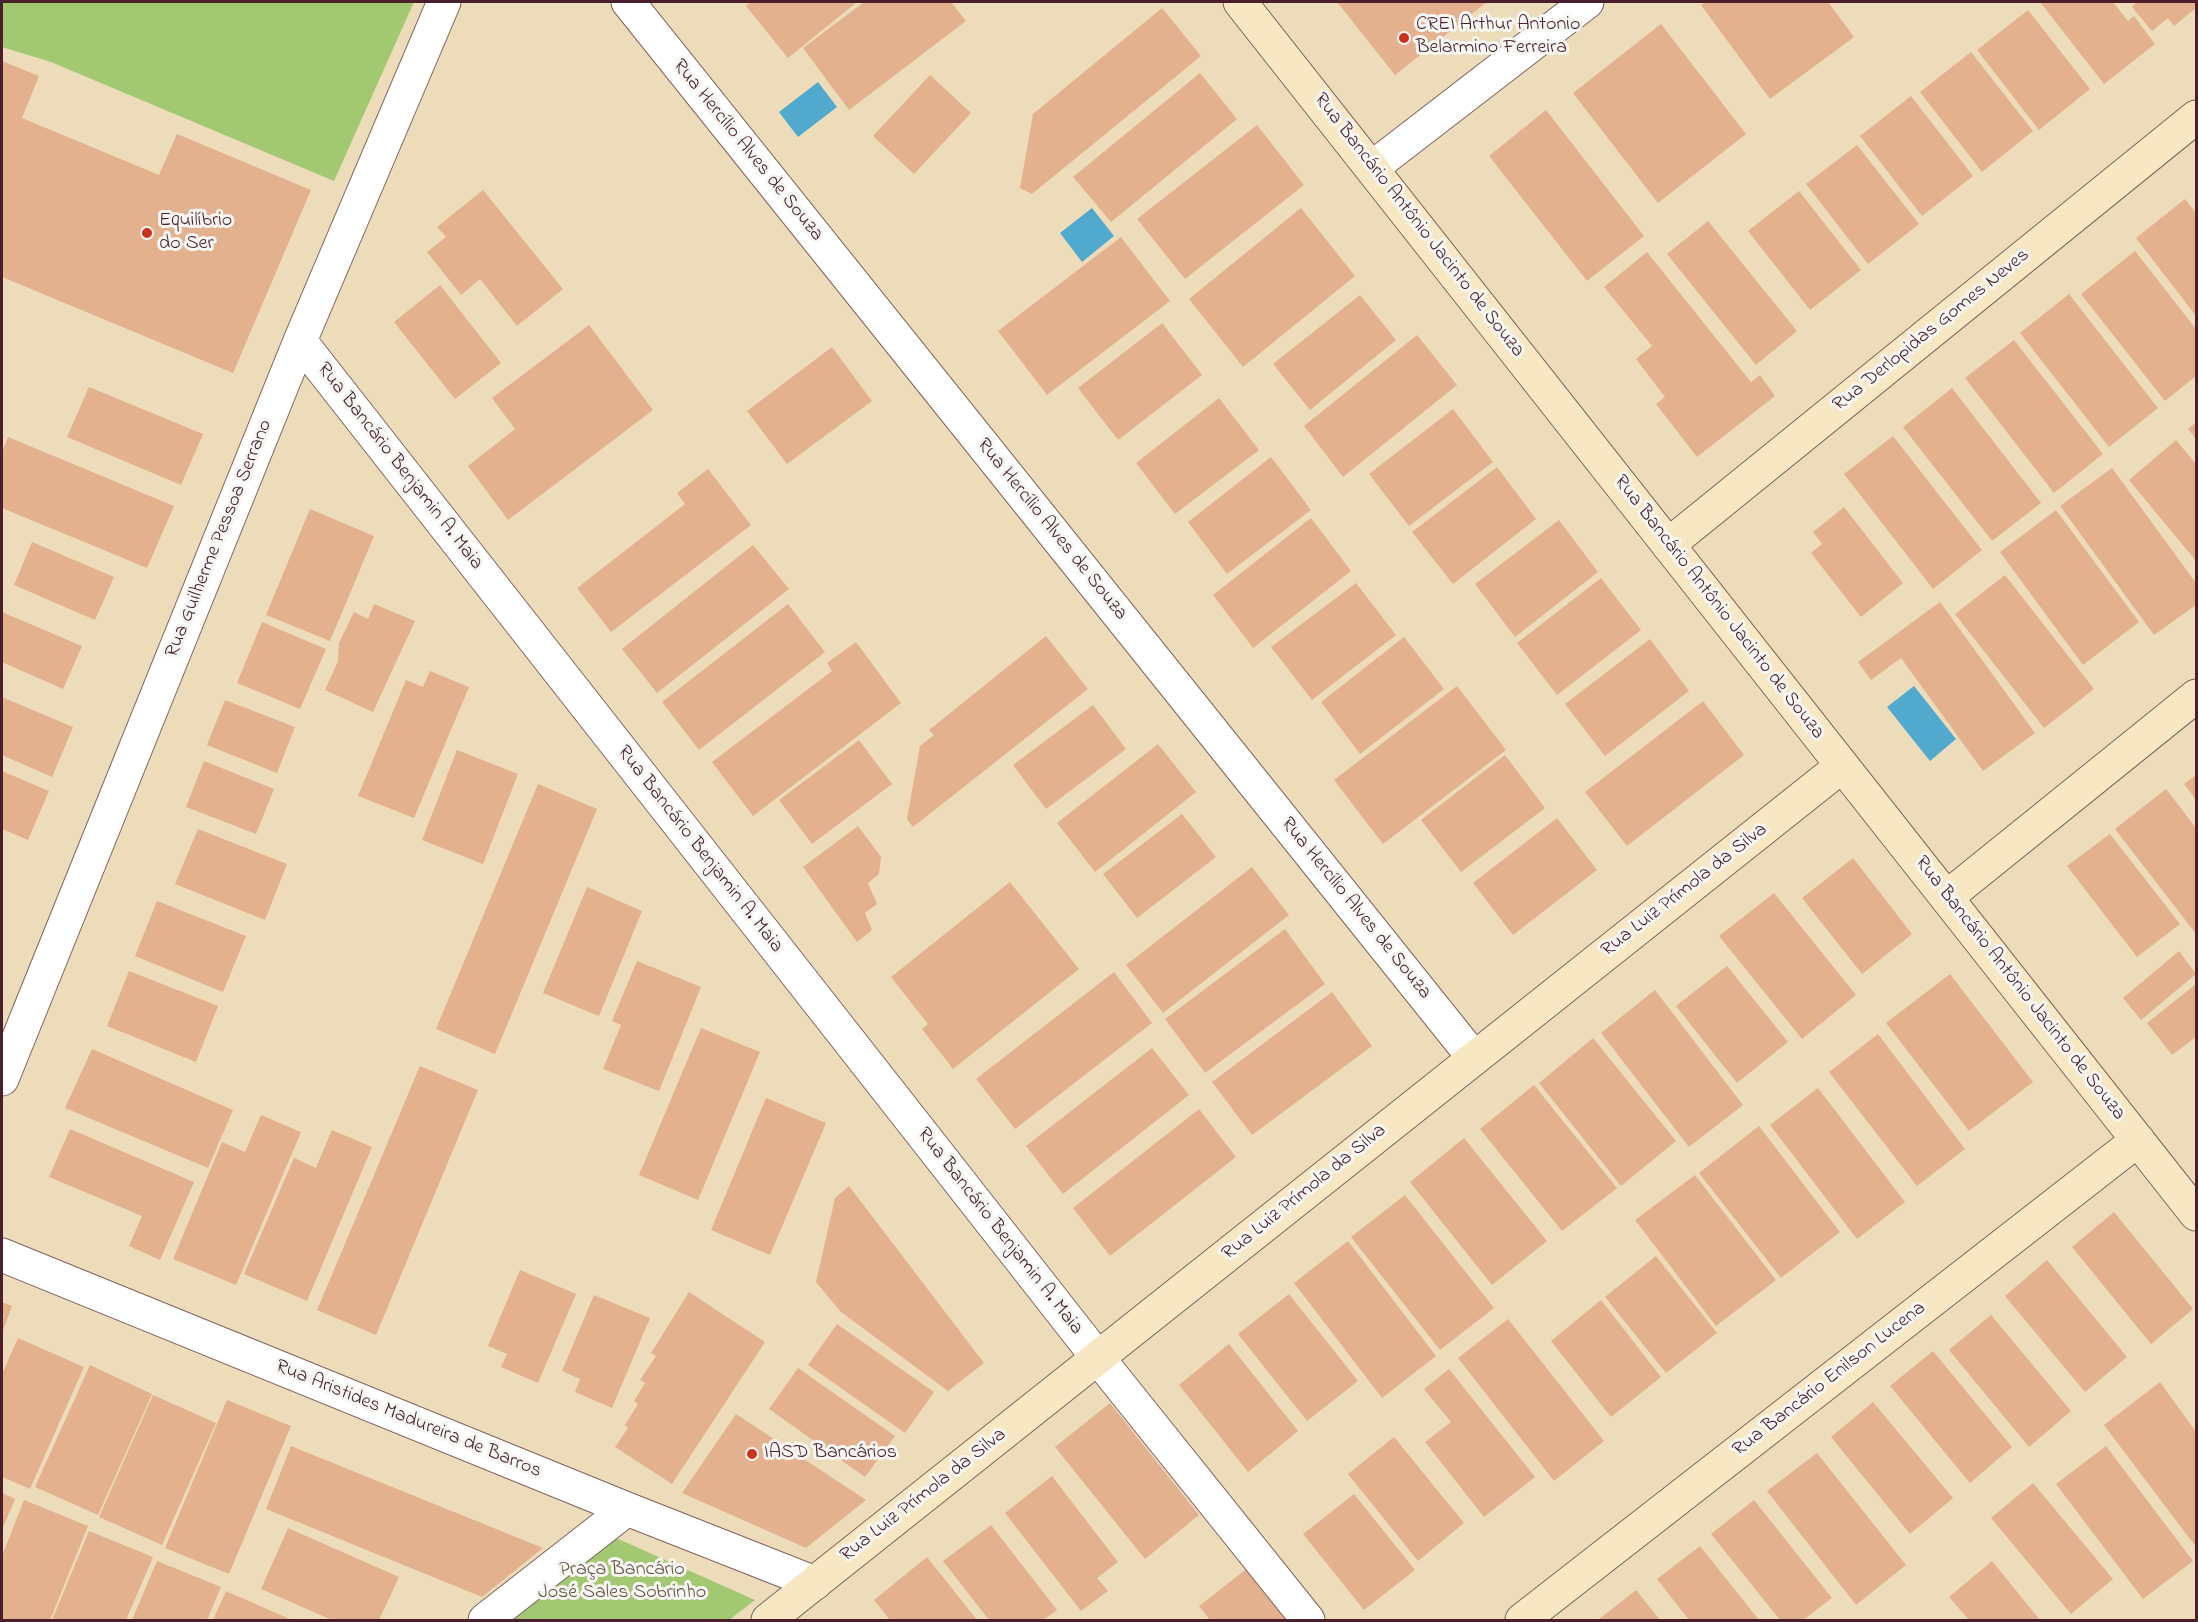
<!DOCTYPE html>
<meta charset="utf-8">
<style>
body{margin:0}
#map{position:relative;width:2198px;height:1622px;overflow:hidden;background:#eddcba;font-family:"Indie Flower",sans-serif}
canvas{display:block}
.frame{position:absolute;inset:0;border:3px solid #4a1f2b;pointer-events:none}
</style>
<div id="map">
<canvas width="2198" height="1622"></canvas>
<div class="frame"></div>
</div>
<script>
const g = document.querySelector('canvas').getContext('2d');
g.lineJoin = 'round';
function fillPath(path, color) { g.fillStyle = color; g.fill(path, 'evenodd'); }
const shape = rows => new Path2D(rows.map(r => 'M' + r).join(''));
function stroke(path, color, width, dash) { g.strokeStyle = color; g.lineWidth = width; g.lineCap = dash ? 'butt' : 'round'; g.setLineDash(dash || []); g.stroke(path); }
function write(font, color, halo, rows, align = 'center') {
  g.font = font + ' "Indie Flower",sans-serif'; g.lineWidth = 6; g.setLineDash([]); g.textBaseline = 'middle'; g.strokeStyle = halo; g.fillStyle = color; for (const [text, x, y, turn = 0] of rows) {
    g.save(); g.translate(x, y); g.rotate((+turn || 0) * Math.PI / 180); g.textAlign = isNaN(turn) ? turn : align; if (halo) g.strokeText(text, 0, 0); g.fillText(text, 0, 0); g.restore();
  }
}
fillPath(shape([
 [2,2,414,2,334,181,51,62,2,47],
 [616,1538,755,1600,729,1620,513,1620]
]), '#a3c872');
fillPath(shape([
 [818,82,837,107,798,137,779,112],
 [1092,208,1114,236,1082,262,1060,233],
 [1914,686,1956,739,1930,761,1887,707]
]), '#51aace');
fillPath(shape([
 [752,2,857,2,788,58,746,6],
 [864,2,951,2,966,21,849,110,803,48],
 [1337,2,1487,2,1395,75],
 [1706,2,1828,2,1854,37,1770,99,1701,5],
 [2040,2,2113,2,2128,21,2134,16,2155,44,2104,84],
 [2136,2,2196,2,2196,8,2174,26,2168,18,2152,31,2132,7],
 [1162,8,1201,56,1032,194,1020,188,1033,114],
 [2028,10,2090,89,2039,130,1977,50],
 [1661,24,1746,134,1658,203,1573,93],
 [1971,52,2033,131,1982,172,1920,92],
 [2,61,39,76,22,118,159,175,177,134,311,190,233,373,2,277],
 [1200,73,1237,119,1111,222,1073,177],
 [930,75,971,113,914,174,873,136],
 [1911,96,1973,176,1922,216,1860,136],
 [1546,110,1644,236,1587,281,1489,156],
 [1257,125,1304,185,1185,279,1137,219],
 [1857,145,1919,224,1868,264,1806,184],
 [483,190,563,289,517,326,480,279,461,295,427,252,446,237,437,227],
 [1799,191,1861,270,1810,310,1748,231],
 [2185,199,2196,213,2196,316,2136,238],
 [1301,208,1355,276,1243,367,1189,299],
 [1708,221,1797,331,1756,365,1667,254],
 [1121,237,1170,301,1047,395,998,331],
 [2135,251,2196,329,2196,376,2165,401,2081,294],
 [1647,252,1751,382,1760,375,1775,396,1697,457,1656,404,1665,397,1636,359,1652,346,1604,287],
 [440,285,501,363,455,399,394,322],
 [2069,294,2158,408,2109,447,2020,333],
 [1360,295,1396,340,1310,410,1273,364],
 [1162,323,1202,375,1118,440,1078,388],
 [589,325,653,410,508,520,468,466,515,429,492,398],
 [1417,335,1457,385,1343,477,1304,426],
 [2014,340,2103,454,2054,493,1965,378],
 [832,347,872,401,787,464,747,411],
 [89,387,203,434,181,485,67,437],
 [1952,388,2041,503,1992,541,1903,427],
 [1219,398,1259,450,1175,514,1136,463],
 [1453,409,1493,462,1409,526,1369,474],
 [2196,422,2196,439,2188,429],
 [1893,436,1982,550,1933,589,1844,474],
 [8,437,174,506,147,568,2,508,2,452],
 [2176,440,2196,464,2196,561,2129,480],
 [1271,457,1311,510,1227,574,1188,522],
 [1497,467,1536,519,1453,584,1412,532],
 [2112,468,2196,583,2196,605,2154,635,2060,506],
 [708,469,751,525,611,632,577,588,685,504,677,493],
 [1844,507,1903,583,1861,617,1811,553,1822,544,1813,532],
 [310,509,374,536,330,641,266,615],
 [2056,510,2139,622,2083,665,2000,552],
 [1311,518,1351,571,1253,648,1213,595],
 [1559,520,1598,572,1515,637,1475,584],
 [32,542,114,577,95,620,14,585],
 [753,545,789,589,657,693,622,649],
 [2005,575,2094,689,2044,728,1955,614],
 [1601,578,1641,630,1557,695,1517,643],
 [1356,583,1396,635,1312,700,1271,647],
 [1940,602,2035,733,1983,771,1901,658,1871,680,1858,662],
 [374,604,415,621,373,712,325,690,338,661,339,643,354,612,368,619],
 [788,604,825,652,699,750,662,702],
 [2,612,82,646,63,689,2,662],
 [262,622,326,649,300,709,237,683],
 [1046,636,1088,689,913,827,907,819,920,746,934,735,929,730],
 [1404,637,1444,689,1360,754,1321,702],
 [1650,639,1689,691,1605,756,1565,704],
 [856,642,901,703,753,816,712,762,832,671,827,663],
 [430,671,469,687,414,818,358,796,406,680,423,687],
 [1457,686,1506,750,1383,844,1334,780],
 [2,697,73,727,52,777,2,755],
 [225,700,295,727,277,773,207,745],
 [1703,701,1744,755,1627,846,1585,792],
 [1093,705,1126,749,1046,809,1013,765],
 [859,740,892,784,812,844,779,800],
 [1158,744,1196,792,1095,872,1057,823],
 [457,750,518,774,483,864,422,840],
 [1505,755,1545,808,1461,872,1421,820],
 [204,761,274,789,256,834,186,807],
 [2,771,49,791,28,840,2,829],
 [2196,775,2196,800,2184,784],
 [538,784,597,809,495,1054,436,1029],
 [2166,789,2196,828,2196,934,2115,829],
 [1182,814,1216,857,1137,918,1103,874],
 [1557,818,1597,870,1513,935,1473,883],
 [858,826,881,857,879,874,868,883,877,904,865,913,872,930,857,942,803,867],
 [198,829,287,864,265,920,175,884],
 [2110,834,2180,924,2137,957,2067,866],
 [1853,858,1912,934,1862,974,1802,898],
 [1252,867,1289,915,1163,1013,1126,965],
 [1010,882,1079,969,953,1069,922,1029,928,1024,891,977],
 [587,887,642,911,599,1016,543,993],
 [1774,893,1856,995,1802,1039,1719,936],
 [157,901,246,936,223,992,135,956],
 [1285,929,1325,984,1205,1073,1165,1019],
 [2179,951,2196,974,2141,1020,2123,998],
 [637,961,701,987,659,1091,603,1069,621,1025,612,1021],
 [1727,966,1788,1042,1737,1083,1676,1006],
 [129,971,218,1006,196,1062,107,1026],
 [1114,972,1152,1023,1015,1129,976,1079],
 [1950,974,2033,1082,1969,1131,1886,1023],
 [2196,984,2196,1037,2172,1055,2147,1023],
 [1655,990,1743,1105,1689,1147,1601,1033],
 [1332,992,1372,1046,1252,1135,1212,1082],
 [701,1028,760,1052,698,1200,639,1175],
 [1878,1034,1965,1149,1917,1186,1829,1072],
 [1593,1038,1676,1141,1621,1186,1539,1083],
 [1152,1048,1189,1095,1063,1194,1026,1146],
 [92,1049,233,1110,208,1168,65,1108],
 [420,1066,478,1090,376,1335,317,1310],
 [1534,1085,1617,1188,1562,1231,1480,1129],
 [1818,1088,1905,1202,1857,1239,1770,1125],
 [766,1098,826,1123,770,1255,711,1230],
 [1199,1109,1236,1157,1110,1256,1073,1208],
 [261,1115,301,1132,236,1285,173,1259,222,1142,245,1152],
 [1759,1126,1840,1232,1781,1278,1699,1173],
 [70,1129,194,1182,160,1260,129,1246,142,1216,49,1177],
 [332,1130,372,1147,307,1301,244,1274,294,1158,316,1168],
 [1464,1138,1547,1241,1492,1285,1410,1182],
 [1695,1175,1776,1280,1716,1326,1635,1220],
 [849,1186,984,1363,948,1391,841,1312,816,1282,835,1198],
 [1405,1195,1494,1308,1440,1350,1351,1237],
 [2114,1212,2193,1309,2151,1344,2072,1247],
 [1348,1241,1436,1356,1382,1398,1294,1283],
 [1656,1256,1717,1333,1666,1373,1605,1297],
 [2047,1260,2127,1357,2085,1392,2005,1296],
 [520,1270,576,1294,538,1383,501,1367,507,1354,488,1346],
 [689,1292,765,1342,672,1484,615,1447,628,1428,625,1425,638,1404,634,1401,645,1383,640,1380,656,1356,651,1353],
 [1289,1294,1358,1381,1307,1421,1238,1334],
 [594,1295,650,1318,612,1408,575,1392,580,1379,562,1371],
 [1601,1300,1661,1377,1611,1417,1551,1341],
 [2,1302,12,1306,2,1333],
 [1991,1315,2071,1411,2029,1447,1949,1350],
 [1508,1319,1604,1441,1554,1481,1458,1358],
 [837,1324,934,1392,905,1433,808,1365],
 [18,1338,84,1367,30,1489,2,1477,2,1374],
 [1229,1344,1298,1431,1248,1472,1179,1385],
 [1933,1351,2012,1447,1970,1483,1890,1386],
 [90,1365,152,1394,98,1515,35,1487],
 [798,1368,895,1436,865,1477,769,1409],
 [1449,1369,1535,1477,1484,1517,1425,1442,1451,1422,1424,1389],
 [2160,1382,2196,1432,2196,1547,2104,1425],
 [153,1395,216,1423,162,1545,99,1517],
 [227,1400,291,1426,229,1574,165,1548],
 [1873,1402,1953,1498,1910,1534,1831,1437],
 [1110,1403,1199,1515,1145,1559,1055,1447],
 [736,1414,866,1500,806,1548,682,1493],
 [1394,1437,1464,1523,1418,1561,1348,1474],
 [291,1446,543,1548,482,1597,266,1509],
 [2106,1446,2193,1561,2143,1599,2056,1484],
 [1817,1453,1906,1565,1856,1605,1767,1491],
 [1052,1476,1118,1562,1097,1578,1108,1591,1081,1611,1005,1513],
 [2033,1483,2113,1579,2071,1614,1991,1518],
 [2,1493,15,1499,2,1530],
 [1354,1494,1415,1570,1364,1610,1303,1534],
 [24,1500,88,1526,50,1620,2,1620,2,1556],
 [1754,1500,1832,1598,1803,1620,1780,1620,1711,1534],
 [991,1525,1057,1610,1043,1620,989,1620,943,1561],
 [288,1528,399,1577,379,1620,332,1620,261,1589],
 [89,1531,153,1557,126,1620,52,1620],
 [1700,1546,1759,1620,1689,1620,1657,1579],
 [927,1557,977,1620,890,1620,874,1600],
 [157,1561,221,1587,207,1620,132,1620],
 [1992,1561,2040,1620,1969,1620,1949,1597],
 [1249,1567,1291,1620,1210,1620,1199,1606],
 [1636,1590,1660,1620,1598,1620],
 [226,1591,292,1620,213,1620]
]), '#e3b18e');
const street = shape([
 [628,2,1474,1058],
 [1373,167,1587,2],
 [300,341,1098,1358,1308,1620],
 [2,1079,300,341,444,2],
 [2,1255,627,1509,815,1583],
 [485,1620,627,1509]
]);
const secondary = shape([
 [1240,2,2196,1214],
 [1668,545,2196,117],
 [1947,897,2196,696],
 [768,1620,1842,766],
 [1522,1620,2138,1140]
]);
stroke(street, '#83615d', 35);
stroke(secondary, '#83615d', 35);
stroke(street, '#fff', 33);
stroke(secondary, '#f7e8c3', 33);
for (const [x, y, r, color] of [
 [1404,38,6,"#c8321e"],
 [147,233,6,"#c8321e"],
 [752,1454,6,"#c8321e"]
]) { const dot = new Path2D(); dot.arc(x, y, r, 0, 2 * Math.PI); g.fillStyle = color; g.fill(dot); stroke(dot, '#f6f6f2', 2); }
write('20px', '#4a1f2b', '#f6f6f2', [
 ["CREI Arthur Antonio",1416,26],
 ["Belarmino Ferreira",1416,49],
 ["Equilíbrio",159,222],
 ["do Ser",159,245],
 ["IASD Bancários",764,1454]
], 'left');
write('20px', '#4a1f2b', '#f6f6f2', [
 ["Rua Hercílio Alves de Souza",747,151,51],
 ["Rua Bancário Antônio Jacinto de Souza",1418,226,52],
 ["Rua Derlopidas Gomes Neves",1932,331,-39],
 ["Rua Bancário Benjamin A. Maia",399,467,52],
 ["Rua Hercílio Alves de Souza",1051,530,51],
 ["Rua Guilherme Pessoa Serrano",220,539,-68],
 ["Rua Bancário Antônio Jacinto de Souza",1718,608,52],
 ["Rua Bancário Benjamin A. Maia",699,850,52],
 ["Rua Luiz Prímola da Silva",1685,891,-38],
 ["Rua Hercílio Alves de Souza",1355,909,51],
 ["Rua Bancário Antônio Jacinto de Souza",2019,989,52],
 ["Rua Luiz Prímola da Silva",1305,1193,-39],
 ["Rua Bancário Benjamin A. Maia",999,1232,52],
 ["Rua Bancário Enilson Lucena",1830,1380,-38],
 ["Rua Aristides Madureira de Barros",408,1420,22],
 ["Rua Luiz Prímola da Silva",924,1496,-38]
]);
write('20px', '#655240', '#f6f6f2', [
 ["Praça Bancário",622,1571],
 ["José Sales Sobrinho",622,1594]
]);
</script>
